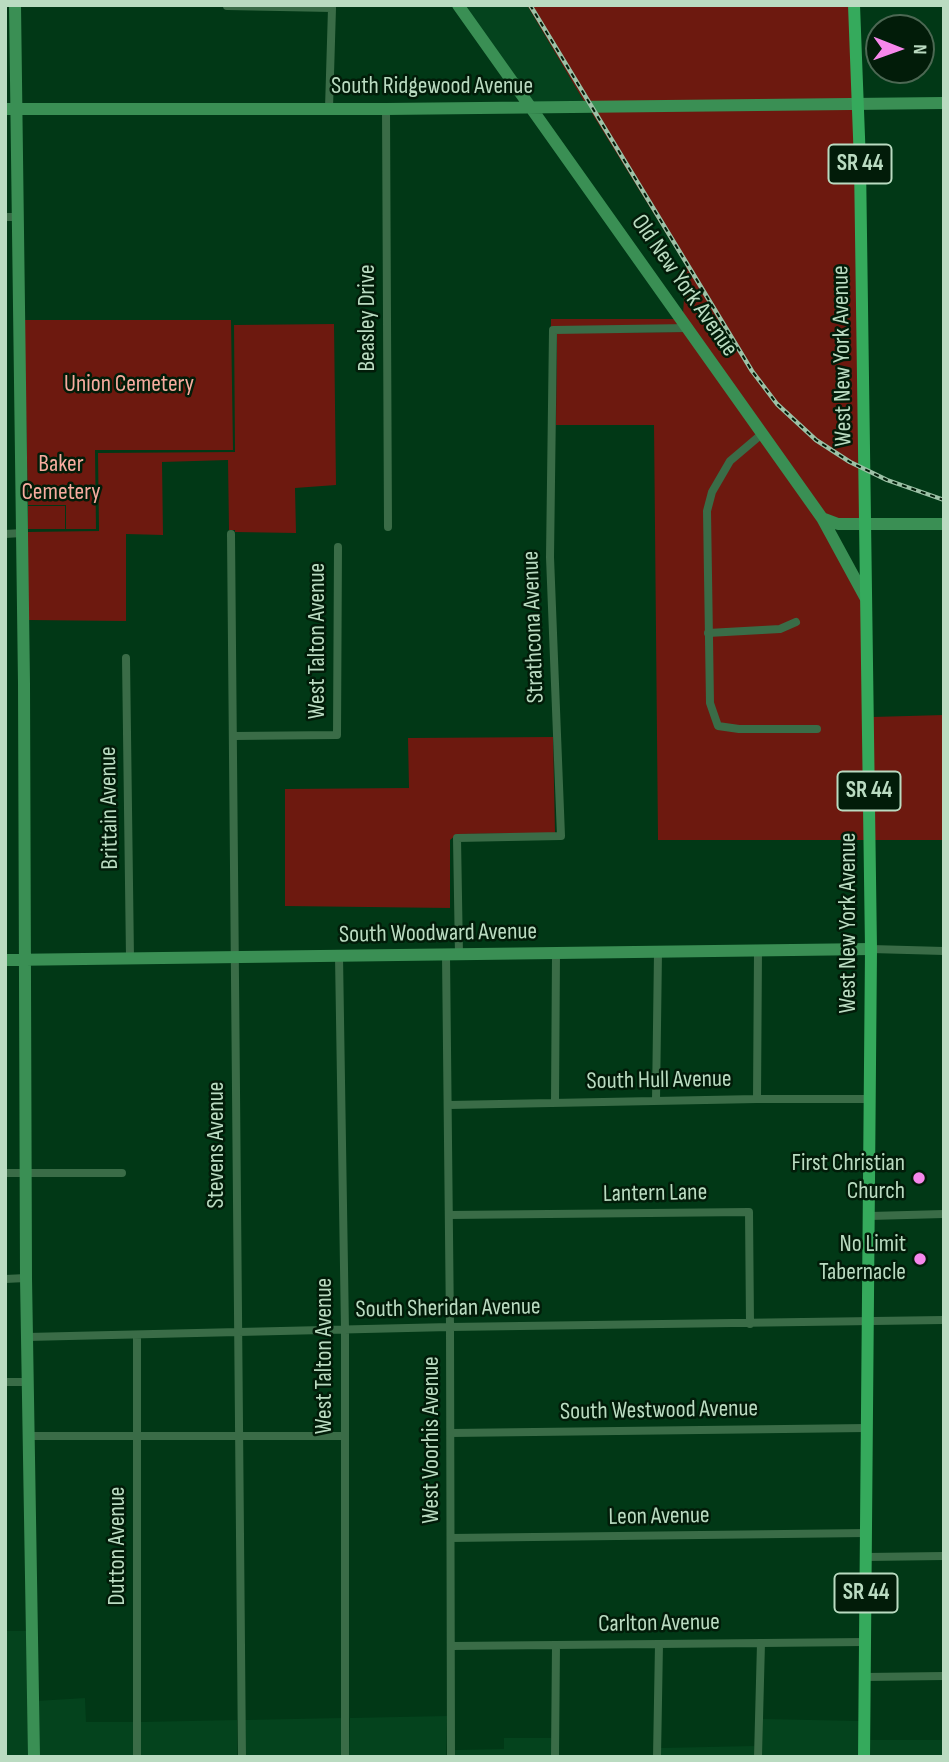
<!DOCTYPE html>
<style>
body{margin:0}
#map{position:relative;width:949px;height:1762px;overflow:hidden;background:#013816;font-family:"Sofia Sans Condensed",sans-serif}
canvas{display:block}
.frame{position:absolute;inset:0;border:7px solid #badbc1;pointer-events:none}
.north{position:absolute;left:865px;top:14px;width:70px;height:70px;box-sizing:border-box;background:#021c09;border:2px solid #4c6853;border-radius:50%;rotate:91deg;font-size:19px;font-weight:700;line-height:28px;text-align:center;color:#badbc1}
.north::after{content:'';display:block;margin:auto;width:24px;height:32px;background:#f788ec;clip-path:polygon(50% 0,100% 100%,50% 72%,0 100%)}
</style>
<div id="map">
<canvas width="949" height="1762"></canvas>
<div class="frame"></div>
<div class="north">N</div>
</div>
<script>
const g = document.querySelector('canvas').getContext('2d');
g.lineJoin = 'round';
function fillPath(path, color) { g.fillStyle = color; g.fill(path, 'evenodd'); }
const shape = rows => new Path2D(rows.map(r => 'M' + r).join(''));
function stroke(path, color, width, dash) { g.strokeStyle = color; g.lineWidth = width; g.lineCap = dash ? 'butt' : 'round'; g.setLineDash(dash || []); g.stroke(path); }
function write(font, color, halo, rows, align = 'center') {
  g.font = font + ' "Sofia Sans Condensed",sans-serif'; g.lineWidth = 5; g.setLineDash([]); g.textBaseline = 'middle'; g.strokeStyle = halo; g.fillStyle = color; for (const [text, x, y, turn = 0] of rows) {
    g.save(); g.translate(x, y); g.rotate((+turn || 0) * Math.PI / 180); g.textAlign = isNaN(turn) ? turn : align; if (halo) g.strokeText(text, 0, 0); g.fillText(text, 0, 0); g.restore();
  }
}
fillPath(shape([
 [463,5,527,5,585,103,534,104],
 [5,1631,27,1631,29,1757,5,1757],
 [85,1698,86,1722,133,1722,133,1757,37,1757,36,1701],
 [447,1716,446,1757,349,1757,350,1718],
 [341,1718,341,1757,246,1757,245,1720],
 [763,1719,861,1721,860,1757,762,1757],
 [237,1720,237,1757,141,1757,141,1722],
 [504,1738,551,1738,551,1757,455,1757,455,1750,504,1749],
 [868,1740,944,1740,944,1757,868,1757],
 [754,1746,754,1757,661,1757,661,1748]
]), '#04431d');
fillPath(shape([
 [527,5,849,5,855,100,585,103],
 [855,107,861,521,839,521,825,515,683,314,686,266,590,110],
 [551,319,677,319,682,325,551,328],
 [24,320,231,320,233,450,95,450,96,529,66,529,66,505,28,505],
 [334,324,336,485,295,488,296,533,235,532,235,530,229,530,228,460,162,462,163,535,126,534,126,621,27,620,26,532,99,531,98,453,235,452,234,325],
 [687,332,817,518,861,598,866,840,658,840,654,425,556,425,557,333],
 [28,506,65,506,65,529,28,529],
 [944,715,944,840,874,840,872,717],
 [553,737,555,833,457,834,450,840,450,908,285,906,285,789,409,788,408,738]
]), '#6d190f');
stroke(shape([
 [227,6,332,8,329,108],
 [386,109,388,527],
 [5,217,17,217],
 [763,433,730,461,712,492,707,511,710,703,718,726,739,729,817,729],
 [5,534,22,533],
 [231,534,242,1757],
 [708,633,780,629,796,622],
 [126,658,130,958],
 [234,736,337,735,338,547],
 [871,949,944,951],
 [446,955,450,1327,451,1757],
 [459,955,457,838,561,836,550,557,553,330,689,328],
 [339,956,345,1330,345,1757],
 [757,1099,758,951],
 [656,1100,658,952],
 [555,1102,556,954],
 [449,1105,757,1099,870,1099],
 [5,1173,122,1173],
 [449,1215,749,1212,750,1324],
 [870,1216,944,1214],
 [5,1279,26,1278],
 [137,1335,137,1757],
 [27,1337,450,1327,944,1320],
 [5,1382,27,1382],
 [451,1433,867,1428],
 [28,1436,345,1436],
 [451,1538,867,1533],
 [866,1557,944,1556],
 [452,1646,865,1642],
 [865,1677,944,1676],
 [555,1757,556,1645],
 [657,1757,659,1644],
 [758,1757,761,1643]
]), '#3a6c47', 8);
stroke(shape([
 [15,5,24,683,26,1278,34,1757],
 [458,5,822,518,865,597],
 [5,109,386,109,944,103],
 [822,518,838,524,944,524],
 [5,960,871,949]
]), '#3a8f54', 12);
stroke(shape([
 [854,5,860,163,871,949,864,1757]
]), '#35aa5c', 12);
const rail = shape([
 [530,5,752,371,777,404,816,440,850,462,887,480,944,500]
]);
stroke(rail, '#9cc1a6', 4.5);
stroke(rail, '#021c09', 2, [5]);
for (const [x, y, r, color] of [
 [919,1178,7,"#f788ec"],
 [920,1259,7,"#f788ec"]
]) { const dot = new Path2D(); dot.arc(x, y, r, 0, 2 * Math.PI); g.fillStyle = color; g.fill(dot); stroke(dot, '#021c09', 2.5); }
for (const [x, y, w] of [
 [860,164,63],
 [869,791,63],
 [866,1593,63]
]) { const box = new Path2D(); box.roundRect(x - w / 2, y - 19.5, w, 39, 5); g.fillStyle = '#021c09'; g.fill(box); stroke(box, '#badbc1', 2); }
write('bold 23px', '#badbc1', null, [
 ["SR 44",860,164],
 ["SR 44",869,791],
 ["SR 44",866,1593]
]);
write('24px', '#badbc1', '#021c09', [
 ["South Ridgewood Avenue",432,87],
 ["Old New York Avenue",684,286,55],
 ["Beasley Drive",368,318,-90],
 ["West New York Avenue",843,356,-91],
 ["Strathcona Avenue",534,627,-92],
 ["West Talton Avenue",318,641,-90],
 ["Brittain Avenue",110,808,-91],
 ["West New York Avenue",849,923,-90],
 ["South Woodward Avenue",438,934,-1],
 ["South Hull Avenue",659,1081,-1],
 ["Stevens Avenue",217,1145,-90],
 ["Lantern Lane",655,1194,-1],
 ["South Sheridan Avenue",448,1309,-1],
 ["West Talton Avenue",325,1356,-90],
 ["South Westwood Avenue",659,1411,-1],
 ["West Voorhis Avenue",432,1440,-90],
 ["Leon Avenue",659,1517,-1],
 ["Dutton Avenue",118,1546,-90],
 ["Carlton Avenue",659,1624,-1]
]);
write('24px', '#f7ac9f', '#021c09', [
 ["Union Cemetery",129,385],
 ["Baker",61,465],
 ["Cemetery",61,493]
]);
write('24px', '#badbc1', '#021c09', [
 ["First Christian",905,1164],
 ["Church",905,1192],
 ["No Limit",906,1245],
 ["Tabernacle",906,1273]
], 'right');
</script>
